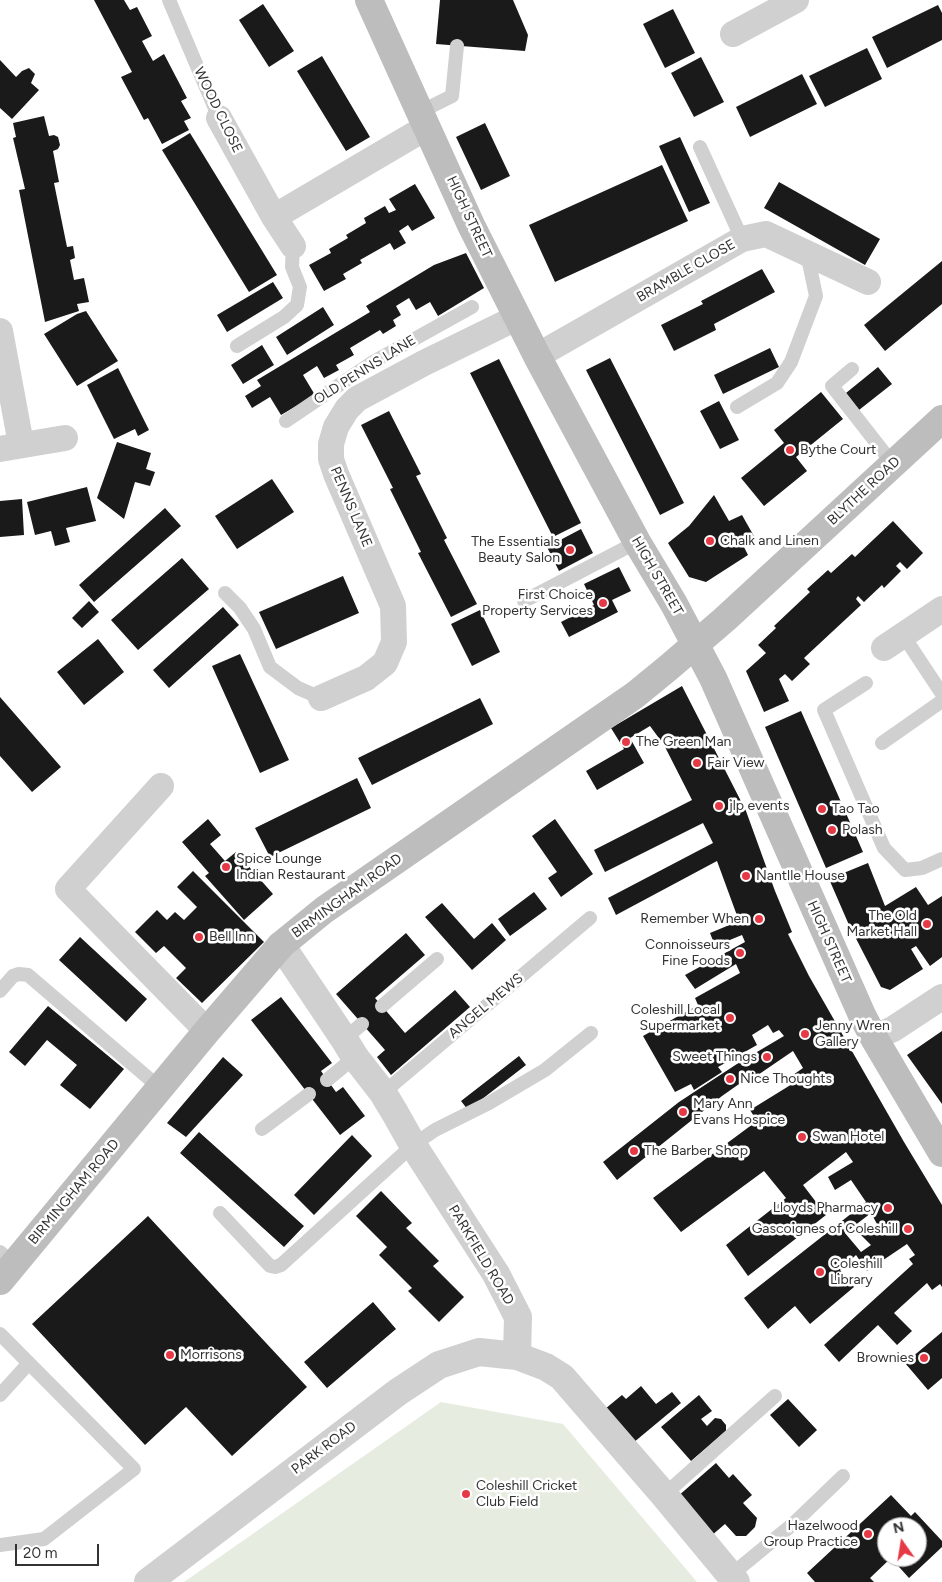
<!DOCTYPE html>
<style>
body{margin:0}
#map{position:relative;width:942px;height:1582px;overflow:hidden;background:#fff;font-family:Figtree,sans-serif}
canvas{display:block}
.north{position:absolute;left:877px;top:1517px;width:50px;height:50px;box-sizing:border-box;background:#fff;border:1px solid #adadad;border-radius:50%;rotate:347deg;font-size:14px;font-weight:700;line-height:20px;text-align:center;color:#333}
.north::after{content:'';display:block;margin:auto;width:18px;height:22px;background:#e63946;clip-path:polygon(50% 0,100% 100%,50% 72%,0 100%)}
.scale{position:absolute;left:15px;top:1544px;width:84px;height:22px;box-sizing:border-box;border:2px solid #333;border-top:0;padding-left:6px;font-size:15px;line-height:18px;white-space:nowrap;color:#333;-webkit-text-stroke:4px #fff;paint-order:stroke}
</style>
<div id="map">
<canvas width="942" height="1582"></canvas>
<div class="north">N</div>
<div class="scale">20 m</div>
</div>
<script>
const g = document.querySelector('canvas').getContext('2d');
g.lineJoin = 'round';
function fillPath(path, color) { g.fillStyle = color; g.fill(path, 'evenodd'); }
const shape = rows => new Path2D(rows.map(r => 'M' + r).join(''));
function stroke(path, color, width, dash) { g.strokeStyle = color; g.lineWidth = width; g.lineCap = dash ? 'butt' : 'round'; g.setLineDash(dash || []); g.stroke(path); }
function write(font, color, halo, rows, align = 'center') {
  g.font = font + ' Figtree,sans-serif'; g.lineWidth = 5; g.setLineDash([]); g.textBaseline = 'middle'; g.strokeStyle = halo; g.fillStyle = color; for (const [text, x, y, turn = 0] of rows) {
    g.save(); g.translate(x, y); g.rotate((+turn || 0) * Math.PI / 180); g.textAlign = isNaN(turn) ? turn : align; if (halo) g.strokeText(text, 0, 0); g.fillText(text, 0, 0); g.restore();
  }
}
fillPath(shape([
 [441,1402,563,1424,697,1582,184,1582]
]), '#e6ecdf');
fillPath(shape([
 [94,0,124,0,130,10,137,7,152,36,142,41,153,61,164,54,187,98,181,101,191,118,184,121,189,130,162,144,148,118,144,120,121,77,132,72],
 [440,0,513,0,528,35,525,51,436,44],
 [263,4,294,51,269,67,239,20],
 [938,5,942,13,942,40,887,68,872,37],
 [673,9,695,53,665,68,643,24],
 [867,48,882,79,825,107,809,76],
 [322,56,370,137,346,151,297,71],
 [701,57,724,102,694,117,671,73],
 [0,60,16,77,22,71,29,68,35,74,31,83,39,90,12,119,0,108],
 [802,74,817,104,750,137,736,107],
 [44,116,49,136,54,135,58,137,60,145,58,149,53,151,59,182,54,183,67,247,73,246,75,258,70,260,74,280,84,278,89,302,77,304,79,311,45,322,19,190,25,189,13,138,16,137,13,123],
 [485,123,510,176,481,190,456,137],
 [190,133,277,275,249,292,162,150],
 [680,137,710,203,689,212,659,146],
 [662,165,688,221,555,282,529,225],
 [779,182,880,239,865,265,764,208],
 [415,184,435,218,412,231,408,225,399,231,406,243,394,250,390,243,360,260,362,263,343,274,346,279,324,291,309,265,331,253,329,249,348,238,346,235,366,223,364,218,385,206,389,213,396,210,389,199],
 [466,253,484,288,438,316,430,302,416,310,409,298,396,306,401,315,393,320,396,326,383,334,380,330,350,348,354,355,336,365,339,370,324,378,317,366,303,375,315,395,281,415,270,397,252,408,245,396,261,386,257,380,370,312,366,306,434,265],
 [942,261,942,304,885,351,864,325],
 [762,269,775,292,714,324,716,330,674,351,661,325,703,304,701,301],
 [273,282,283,298,227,332,217,315],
 [323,307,334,325,287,355,276,337],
 [86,311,118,361,77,386,44,334,77,314],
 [262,345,274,365,243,384,231,365],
 [770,348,779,367,723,394,714,375],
 [610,358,684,503,660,515,586,370],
 [499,359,581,523,553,537,470,373],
 [878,367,892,384,859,410,846,393],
 [118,368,149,430,138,436,135,429,114,439,87,385],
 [821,392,843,419,796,457,807,471,764,506,741,478,784,443,774,430],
 [719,401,739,440,720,449,700,411],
 [389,411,421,474,416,476,447,538,444,540,477,604,451,617,418,553,421,552,390,489,393,488,361,425],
 [117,442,151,453,146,469,155,472,150,486,135,482,124,519,97,498],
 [272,479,294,512,237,549,215,516],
 [87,487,96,521,66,528,70,542,55,546,51,531,35,535,27,502],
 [714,495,729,521,742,515,755,538,742,543,748,555,706,582,689,577,668,543,689,526],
 [22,499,24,535,0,537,0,501],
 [165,508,181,526,94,602,79,585],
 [893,521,923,553,907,569,900,562,896,566,901,571,884,588,882,585,864,602,858,596,856,599,861,605,804,658,810,664,792,681,785,674,779,679,789,701,764,712,746,671,766,653,758,645,776,628,774,626,810,592,807,589,828,570,831,573,852,554,855,557],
 [581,529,593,553,559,571,547,547],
 [182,558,209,589,138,650,111,620],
 [619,567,631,591,612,600,618,612,569,637,561,622,594,605,584,584],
 [343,576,359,613,276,649,259,612],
 [89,601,99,612,82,628,72,618],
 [223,607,239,625,169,688,153,670],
 [480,610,500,652,472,666,451,624],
 [98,639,124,672,84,705,57,672],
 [240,654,289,760,260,773,212,666],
 [682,686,746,811,775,891,792,932,788,934,809,976,904,1142,942,1205,942,1287,940,1284,932,1290,927,1283,894,1313,912,1331,897,1345,878,1325,839,1362,824,1345,913,1264,909,1259,915,1255,907,1244,867,1271,856,1255,840,1270,854,1287,810,1324,795,1306,768,1329,744,1298,866,1202,851,1180,835,1190,828,1177,853,1162,846,1152,803,1185,826,1215,748,1276,726,1245,786,1198,764,1171,681,1232,653,1198,757,1121,750,1110,797,1081,793,1075,803,1068,793,1051,752,1079,749,1077,722,1096,617,1180,603,1162,679,1102,740,1062,784,1036,779,1030,773,1033,768,1025,752,1035,757,1045,718,1067,722,1072,694,1090,691,1084,675,1092,643,1036,698,1005,695,998,740,973,736,964,695,989,685,975,745,942,742,935,715,946,710,933,739,921,717,861,616,915,608,898,713,843,703,823,605,872,594,850,692,800,664,745,650,726,630,738,644,763,597,790,586,771,624,749,611,728],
 [871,1213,877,1224,861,1235,871,1245,861,1252,845,1233],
 [0,697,61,767,32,792,0,756],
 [480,698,493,724,372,785,358,758],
 [801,711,863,852,826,868,765,727],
 [357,778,371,808,270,857,255,828],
 [208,819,221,835,210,844,225,861,236,852,273,894,244,920,205,876,209,873,182,842],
 [555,819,593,874,561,897,548,878,557,872,532,836],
 [868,863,885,906,916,887,928,905,942,896,942,957,930,966,916,946,911,949,923,969,890,990,881,987,849,925,829,879],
 [193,871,264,942,202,1003,176,978,186,968,164,946,156,953,135,932,157,910,167,920,175,912,184,920,197,907,177,887],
 [534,892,547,909,510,936,498,919],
 [442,903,474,939,492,923,506,940,472,970,425,917],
 [406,933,425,955,375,998,382,1006,405,1033,455,990,470,1007,391,1075,377,1057,385,1050,336,994],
 [80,937,147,999,126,1022,59,960],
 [281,997,332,1063,321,1071,336,1092,343,1087,365,1116,340,1135,251,1020],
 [48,1006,124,1069,90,1109,60,1085,77,1065,47,1040,25,1066,9,1052],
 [942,1031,942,1104,907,1055],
 [519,1056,526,1065,468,1110,461,1101],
 [223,1057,243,1075,186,1137,167,1123],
 [199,1132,304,1226,284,1247,180,1153],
 [352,1135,372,1156,314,1215,294,1195],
 [381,1191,412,1223,406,1228,439,1261,433,1266,464,1297,439,1322,408,1291,412,1288,379,1255,387,1247,356,1216],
 [148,1216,307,1387,232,1456,186,1407,145,1445,32,1324],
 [373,1302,396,1329,327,1388,304,1362],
 [942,1332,942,1378,928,1390,905,1363],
 [641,1386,656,1404,672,1392,681,1403,633,1443,605,1409,622,1395,626,1399],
 [699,1395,712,1411,701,1419,707,1426,715,1418,721,1419,726,1425,726,1431,691,1461,661,1427],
 [788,1399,817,1430,799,1447,770,1415],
 [716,1463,729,1478,733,1474,752,1495,743,1503,757,1518,755,1527,746,1536,736,1536,725,1524,711,1536,677,1497],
 [891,1495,911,1516,915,1512,942,1541,942,1547,909,1578,891,1558,870,1578,874,1582,815,1582,807,1573],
 [887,1527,917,1527,917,1557,887,1557]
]), '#1a1a1a');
stroke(shape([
 [169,0,219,118],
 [420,112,452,96,457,46],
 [700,147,742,239],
 [237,346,284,317,297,305,300,287,292,267,293,246],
 [852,369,832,386,893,464],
 [737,407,777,383,791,362,816,296,807,253],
 [286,421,373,362,472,307],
 [225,593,240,608,254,629,270,667,298,688,321,698],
 [524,601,637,542],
 [903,635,942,694],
 [866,683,824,710,884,848,905,870,922,868,942,859],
 [882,743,942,701],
 [0,991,13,976,19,974,28,975,160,1088],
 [382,1006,437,959],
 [344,1039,362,1024],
 [327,1080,355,1057],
 [383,1093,590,918],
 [262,1129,309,1094],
 [220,1213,270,1266,275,1267,281,1265,413,1145,435,1130,489,1103,545,1070,591,1033],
 [0,1252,14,1264],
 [0,1334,134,1469,44,1539,0,1545],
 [0,1395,29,1363],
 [664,1495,775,1396],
 [731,1575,793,1524,843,1476]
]), '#d0d0d0', 14);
stroke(shape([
 [733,34,796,0],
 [219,118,274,217,293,246],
 [274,217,427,127],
 [0,331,21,444],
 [537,356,742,239,766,234,868,282],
 [0,449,65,438],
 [884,648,942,609],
 [321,698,366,678,385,663,394,642,393,606,336,474,331,459,331,444,336,427,347,409,357,399,424,363,518,317],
 [161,786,68,889,207,1031],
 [874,1038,893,1029,942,997]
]), '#d0d0d0', 26);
stroke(shape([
 [281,945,344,1039,355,1057,383,1093,395,1113,413,1145,496,1274,518,1317,517,1356],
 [148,1582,398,1392,439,1365,479,1352,517,1356,546,1367,562,1377,664,1495,736,1582]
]), '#d0d0d0', 28);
stroke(shape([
 [369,0,471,225,537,356,637,542,674,604,713,678,862,1015,874,1038,942,1153],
 [0,1281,207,1031,281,945,324,910,635,695,668,668,725,619,942,419]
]), '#bdbdbd', 28);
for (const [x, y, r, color] of [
 [790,450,5,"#e63946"],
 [710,541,5,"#e63946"],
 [570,550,5,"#e63946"],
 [603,603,5,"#e63946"],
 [626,742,5,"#e63946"],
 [697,763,5,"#e63946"],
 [719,806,5,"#e63946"],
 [822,809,5,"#e63946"],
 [832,830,5,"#e63946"],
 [226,867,5,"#e63946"],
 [746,876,5,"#e63946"],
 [759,919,5,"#e63946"],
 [927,924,5,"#e63946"],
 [199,937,5,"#e63946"],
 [740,953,5,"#e63946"],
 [730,1018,5,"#e63946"],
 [805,1034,5,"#e63946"],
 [767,1057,5,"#e63946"],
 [730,1079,5,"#e63946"],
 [683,1112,5,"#e63946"],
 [802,1137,5,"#e63946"],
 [634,1151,5,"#e63946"],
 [888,1208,5,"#e63946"],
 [908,1229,5,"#e63946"],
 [820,1272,5,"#e63946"],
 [170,1355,5,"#e63946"],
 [924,1358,5,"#e63946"],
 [466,1494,5,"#e63946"],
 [868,1534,5,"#e63946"]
]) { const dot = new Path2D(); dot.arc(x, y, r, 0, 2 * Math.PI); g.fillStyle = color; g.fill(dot); stroke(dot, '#fff', 2); }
write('14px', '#333', '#fff', [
 ["WOOD CLOSE",218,110,64],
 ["HIGH STREET",469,217,65],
 ["BRAMBLE CLOSE",686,271,-30],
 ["OLD PENNS LANE",365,370,-32],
 ["BLYTHE ROAD",864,491,-43],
 ["PENNS LANE",351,507,67],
 ["HIGH STREET",657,576,60],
 ["BIRMINGHAM ROAD",347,896,-36],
 ["HIGH STREET",829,942,66],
 ["ANGEL MEWS",486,1006,-40],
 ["BIRMINGHAM ROAD",74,1192,-50],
 ["PARKFIELD ROAD",481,1255,59],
 ["PARK ROAD",324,1448,-37]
]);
write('14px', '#333', '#fff', [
 ["Bythe Court",800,450],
 ["Chalk and Linen",720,541],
 ["The Essentials",560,542,"right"],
 ["Beauty Salon",560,558,"right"],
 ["First Choice",593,595,"right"],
 ["Property Services",593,611,"right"],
 ["The Green Man",636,742],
 ["Fair View",707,763],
 ["jlp events",729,806],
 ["Tao Tao",832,809],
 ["Polash",842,830],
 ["Spice Lounge",236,859],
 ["Indian Restaurant",236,875],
 ["Nantlle House",756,876],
 ["The Old",917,916,"right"],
 ["Market Hall",917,932,"right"],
 ["Remember When",749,919,"right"],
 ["Bell Inn",209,937],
 ["Connoisseurs",730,945,"right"],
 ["Fine Foods",730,961,"right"],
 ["Coleshill Local",720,1010,"right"],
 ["Supermarket",720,1026,"right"],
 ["Jenny Wren",815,1026],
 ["Gallery",815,1042],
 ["Sweet Things",757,1057,"right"],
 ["Nice Thoughts",740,1079],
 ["Mary Ann",693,1104],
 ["Evans Hospice",693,1120],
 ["Swan Hotel",812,1137],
 ["The Barber Shop",644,1151],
 ["Lloyds Pharmacy",878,1208,"right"],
 ["Gascoignes of Coleshill",898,1229,"right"],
 ["Coleshill",830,1264],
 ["Library",830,1280],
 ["Morrisons",180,1355],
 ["Brownies",914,1358,"right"],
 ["Coleshill Cricket",476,1486],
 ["Club Field",476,1502],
 ["Hazelwood",858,1526,"right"],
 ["Group Practice",858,1542,"right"]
], 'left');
</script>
